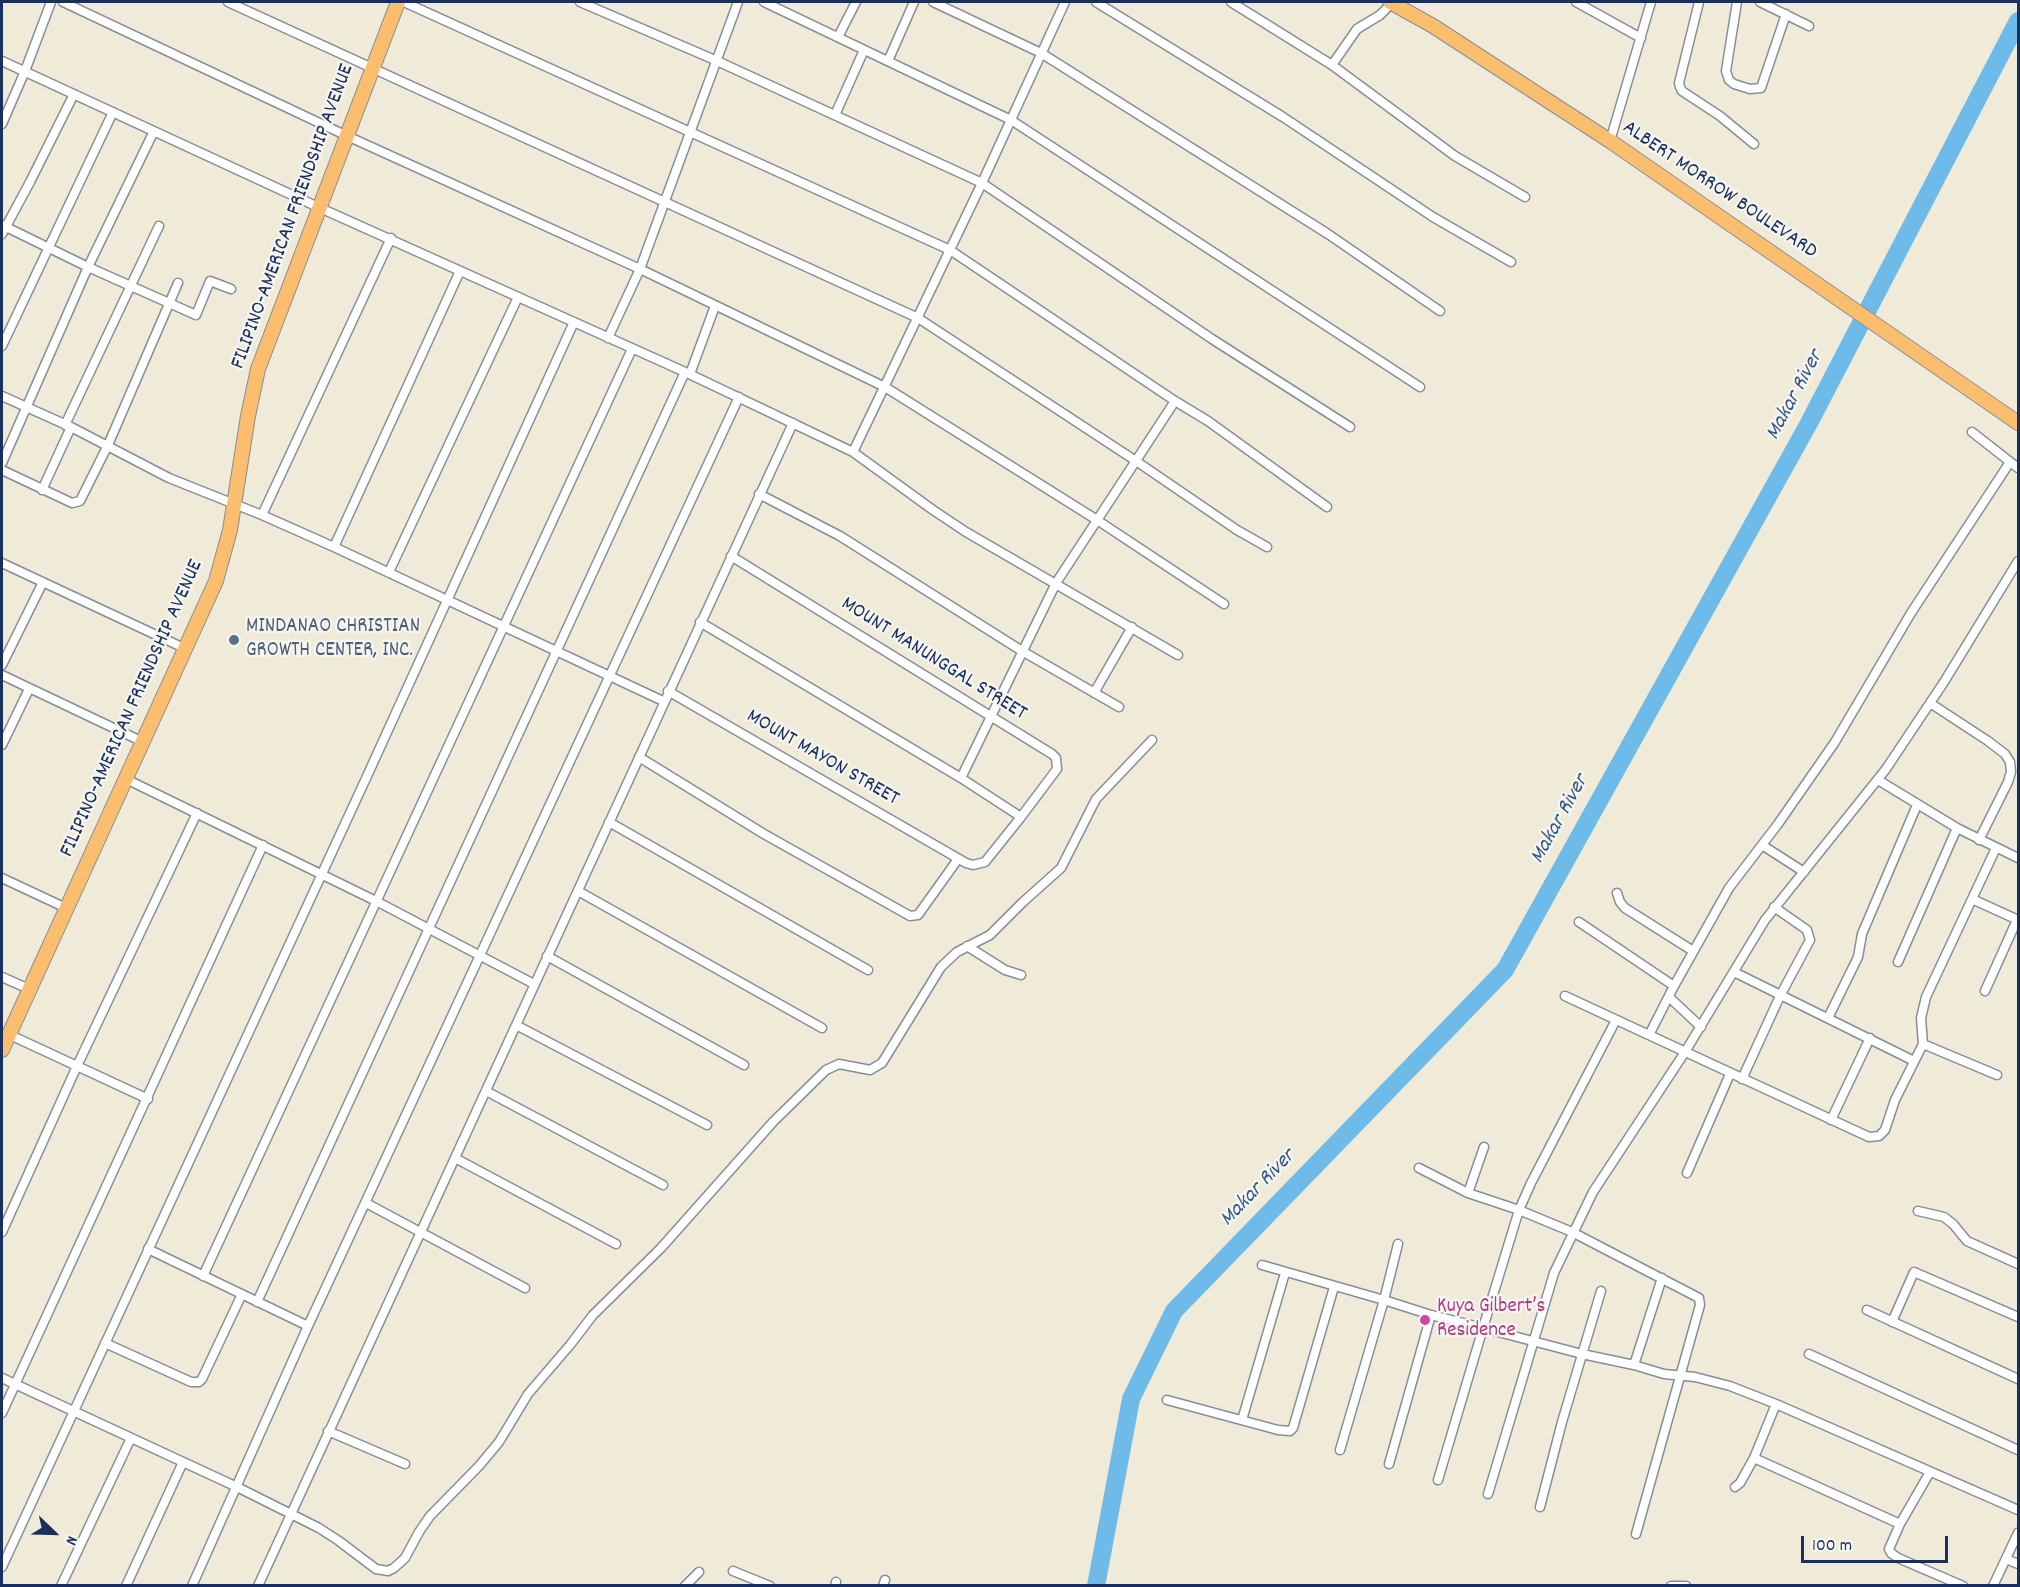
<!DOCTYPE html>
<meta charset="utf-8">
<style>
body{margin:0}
#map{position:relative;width:2020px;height:1587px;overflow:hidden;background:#f0ebd8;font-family:Dekko,sans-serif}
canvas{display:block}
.frame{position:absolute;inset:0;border:3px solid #1b2f5e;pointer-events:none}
.north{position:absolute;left:24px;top:1503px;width:60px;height:60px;-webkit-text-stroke:4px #f6f6f2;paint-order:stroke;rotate:113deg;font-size:16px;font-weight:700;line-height:24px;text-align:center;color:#1b2f5e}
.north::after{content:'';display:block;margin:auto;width:21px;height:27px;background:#1b2f5e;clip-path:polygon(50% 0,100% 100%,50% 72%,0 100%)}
.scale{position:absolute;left:1801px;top:1536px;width:147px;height:27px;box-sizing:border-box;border:3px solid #1b2f5e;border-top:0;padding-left:8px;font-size:18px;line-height:21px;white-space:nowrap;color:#1b2f5e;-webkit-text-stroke:4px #f6f6f2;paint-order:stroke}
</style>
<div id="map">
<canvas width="2020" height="1587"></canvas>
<div class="frame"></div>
<div class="north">N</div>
<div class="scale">100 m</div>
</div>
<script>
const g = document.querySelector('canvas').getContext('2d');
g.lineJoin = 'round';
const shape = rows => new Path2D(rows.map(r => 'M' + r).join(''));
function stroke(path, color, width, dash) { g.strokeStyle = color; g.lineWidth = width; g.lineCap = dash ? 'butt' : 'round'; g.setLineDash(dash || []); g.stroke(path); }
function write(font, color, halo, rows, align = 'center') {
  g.font = font + ' Dekko,sans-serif'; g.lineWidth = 4.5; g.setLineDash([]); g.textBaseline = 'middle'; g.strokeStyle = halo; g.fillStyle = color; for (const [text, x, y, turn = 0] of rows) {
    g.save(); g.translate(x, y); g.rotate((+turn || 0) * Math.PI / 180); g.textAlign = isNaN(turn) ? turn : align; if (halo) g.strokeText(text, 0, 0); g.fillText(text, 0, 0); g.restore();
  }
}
stroke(shape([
 [1096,1586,1131,1399,1174,1311,1505,970,1809,423,2018,21]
]), '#6ebae8', 18);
const minor = shape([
 [63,2,345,135,640,269,885,387,1097,520,1224,604],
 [228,2,918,318,1136,461,1237,530,1267,547],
 [404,2,950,250,1175,401,1208,421,1327,507],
 [580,2,715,60,982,183,1212,339,1350,427],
 [764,2,1011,120,1420,387],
 [933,2,1041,53,1328,234,1440,311],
 [1096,2,1283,117,1433,217,1511,262],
 [1231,2,1332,65,1455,156,1525,197],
 [1576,2,1641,38],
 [1699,2,1679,83,1680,87,1682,91,1720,116,1754,144],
 [1737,2,1726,71,1729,80,1734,84,1750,89,1761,88,1786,14],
 [1760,2,1809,26],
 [838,37,856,2],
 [2,61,318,207,685,372,853,452,933,510,966,532,1178,655],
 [888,61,914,2],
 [1332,65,1357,29,1380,15,1392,3],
 [835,115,864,50],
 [2,124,25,71,51,2],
 [1610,141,1651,2],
 [2,225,88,267,196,315,210,281,231,289],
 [2,234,30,182,74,94],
 [608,338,640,269,738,2],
 [2,346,113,112],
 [690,374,715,306],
 [2,396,71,427,169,478,262,515,334,547,663,701],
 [65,425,159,226],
 [1972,432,2018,468],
 [853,452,982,183,1065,2],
 [2,463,88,267,154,131],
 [2,470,72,503,80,501,108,445,178,283],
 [42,490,71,427],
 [759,494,840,536,1022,651,1119,707],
 [262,515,391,238],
 [334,547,460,271],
 [731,556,1052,754,1056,758,1057,769,1021,817],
 [2,563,186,649],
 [389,572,518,297],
 [2,665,43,582],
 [2,675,143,742],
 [668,691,966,863,973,865,985,862,1021,817,961,778,700,622],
 [1094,693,1132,627],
 [1930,703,1988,741,2005,754,2010,762,2011,772,2008,782,1979,840],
 [2,745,29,689],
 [639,757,764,834,910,916,918,915,958,859],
 [961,778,1056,583,1175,401],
 [126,779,376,901,534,984],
 [1878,780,1957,828,2018,858],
 [609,822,868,970],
 [1762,845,1804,872],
 [1996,848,1926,997,1921,1018,1923,1044,1895,1100,1885,1130,1879,1136,1869,1137,1649,1035,1674,986,1729,888,1778,824,1835,742,1911,613,2010,462],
 [2,878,66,908],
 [578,891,822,1028],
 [1617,893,1620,902,1625,908,1693,951],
 [1972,899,2018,920],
 [1579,922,1674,986],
 [967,946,1005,970,1021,975],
 [547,956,744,1065],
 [1898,962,1957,828],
 [1734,972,1914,1061],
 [2,977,29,989],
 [1985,991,2017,920],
 [1565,996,1649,1035],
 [1669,997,1701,1027],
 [1828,1018,1858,957,1862,934,1917,805],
 [516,1025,707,1125],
 [8,1034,148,1099],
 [1923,1044,1997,1075],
 [1742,1079,1780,996,1810,940,1807,930,1774,907],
 [486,1091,663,1185],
 [1831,1120,1870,1038],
 [455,1158,616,1244],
 [1419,1168,1468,1193,1519,1210,1572,1232,1699,1298,1700,1305,1636,1534],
 [1687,1173,1730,1074],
 [1468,1193,1484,1147],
 [366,1203,525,1288],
 [1918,1211,1944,1217,1953,1224,1967,1241,2018,1264],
 [2,1232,77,1066,197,813],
 [148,1249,308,1326],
 [1262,1265,1384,1300,1431,1315,1483,1328,1519,1210,1531,1183,1616,1020],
 [203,1276,632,349],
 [257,1302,685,372],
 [1867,1310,2018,1379],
 [1892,1322,1914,1272,2018,1317],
 [105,1343,191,1382,199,1382,202,1379,242,1294],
 [1809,1354,2018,1450],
 [1634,1365,1662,1278],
 [2,1378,237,1487,319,1528,339,1541,376,1569,388,1571,394,1568,405,1558,419,1532,430,1516,479,1466,499,1442,528,1394,570,1345,593,1315,661,1248,773,1122,826,1070,839,1064,870,1070,882,1063,941,967,957,952,990,935,1023,902,1061,868,1096,799,1152,740],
 [1167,1400,1278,1430,1290,1431,1293,1428,1334,1287],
 [1776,1404,1754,1458,1900,1524],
 [2,1413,263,845],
 [1242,1420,1285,1273],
 [328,1431,405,1464],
 [1340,1450,1384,1300,1398,1244],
 [1389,1464,1431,1315],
 [1930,1472,1900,1524,1889,1549,1891,1553,1898,1558,1963,1586],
 [1438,1480,1483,1328,1582,1354,1634,1365,1664,1374,1695,1377,1730,1386,1776,1404,2018,1510],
 [1735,1487,1740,1483,1754,1458],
 [1488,1494,1554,1273,1593,1192,1685,1052,1765,920,1886,769,1944,682,2018,561],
 [1540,1507,1562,1422,1601,1291],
 [2006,1559,2018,1564],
 [2,1567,368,774,574,322],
 [733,1571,770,1586],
 [61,1586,131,1438],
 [126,1586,183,1462],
 [192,1586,308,1326,739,397],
 [258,1586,793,423],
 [685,1586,699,1572],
 [835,1586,836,1582],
 [883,1586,885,1580],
 [1671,1586,1686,1586],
 [1993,1586,2018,1533]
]);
const primary = shape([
 [1390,2,1433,26,1610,141,2018,423],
 [2,1050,216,581,230,530,248,416,258,369,398,2]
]);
stroke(minor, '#868d9b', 11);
stroke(primary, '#868d9b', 16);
stroke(minor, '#fff', 8);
stroke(primary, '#fabe6e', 14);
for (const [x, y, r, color] of [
 [234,640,6,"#5c6f8a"],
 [1425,1320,6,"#d1479c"]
]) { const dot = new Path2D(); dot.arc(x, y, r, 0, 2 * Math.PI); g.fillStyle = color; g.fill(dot); stroke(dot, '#f6f6f2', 2); }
write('21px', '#1b2f5e', '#f6f6f2', [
 ["ALBERT MORROW BOULEVARD",1719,191,34],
 ["FILIPINO-AMERICAN FRIENDSHIP AVENUE",294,217,-70],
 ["MOUNT MANUNGGAL STREET",933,660,32],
 ["FILIPINO-AMERICAN FRIENDSHIP AVENUE",133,709,-66],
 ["MOUNT MAYON STREET",822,759,30]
]);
write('21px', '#4e5e75', '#f6f6f2', [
 ["MINDANAO CHRISTIAN",246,628],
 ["GROWTH CENTER, INC.",246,652]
], 'left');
write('21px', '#b23c85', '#f6f6f2', [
 ["Kuya Gilbert’s",1437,1308],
 ["Residence",1437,1332]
], 'left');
write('italic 22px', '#345987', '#f6f6f2', [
 ["Makar River",1796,396,-62],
 ["Makar River",1561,820,-61],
 ["Makar River",1259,1189,-46]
]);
</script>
